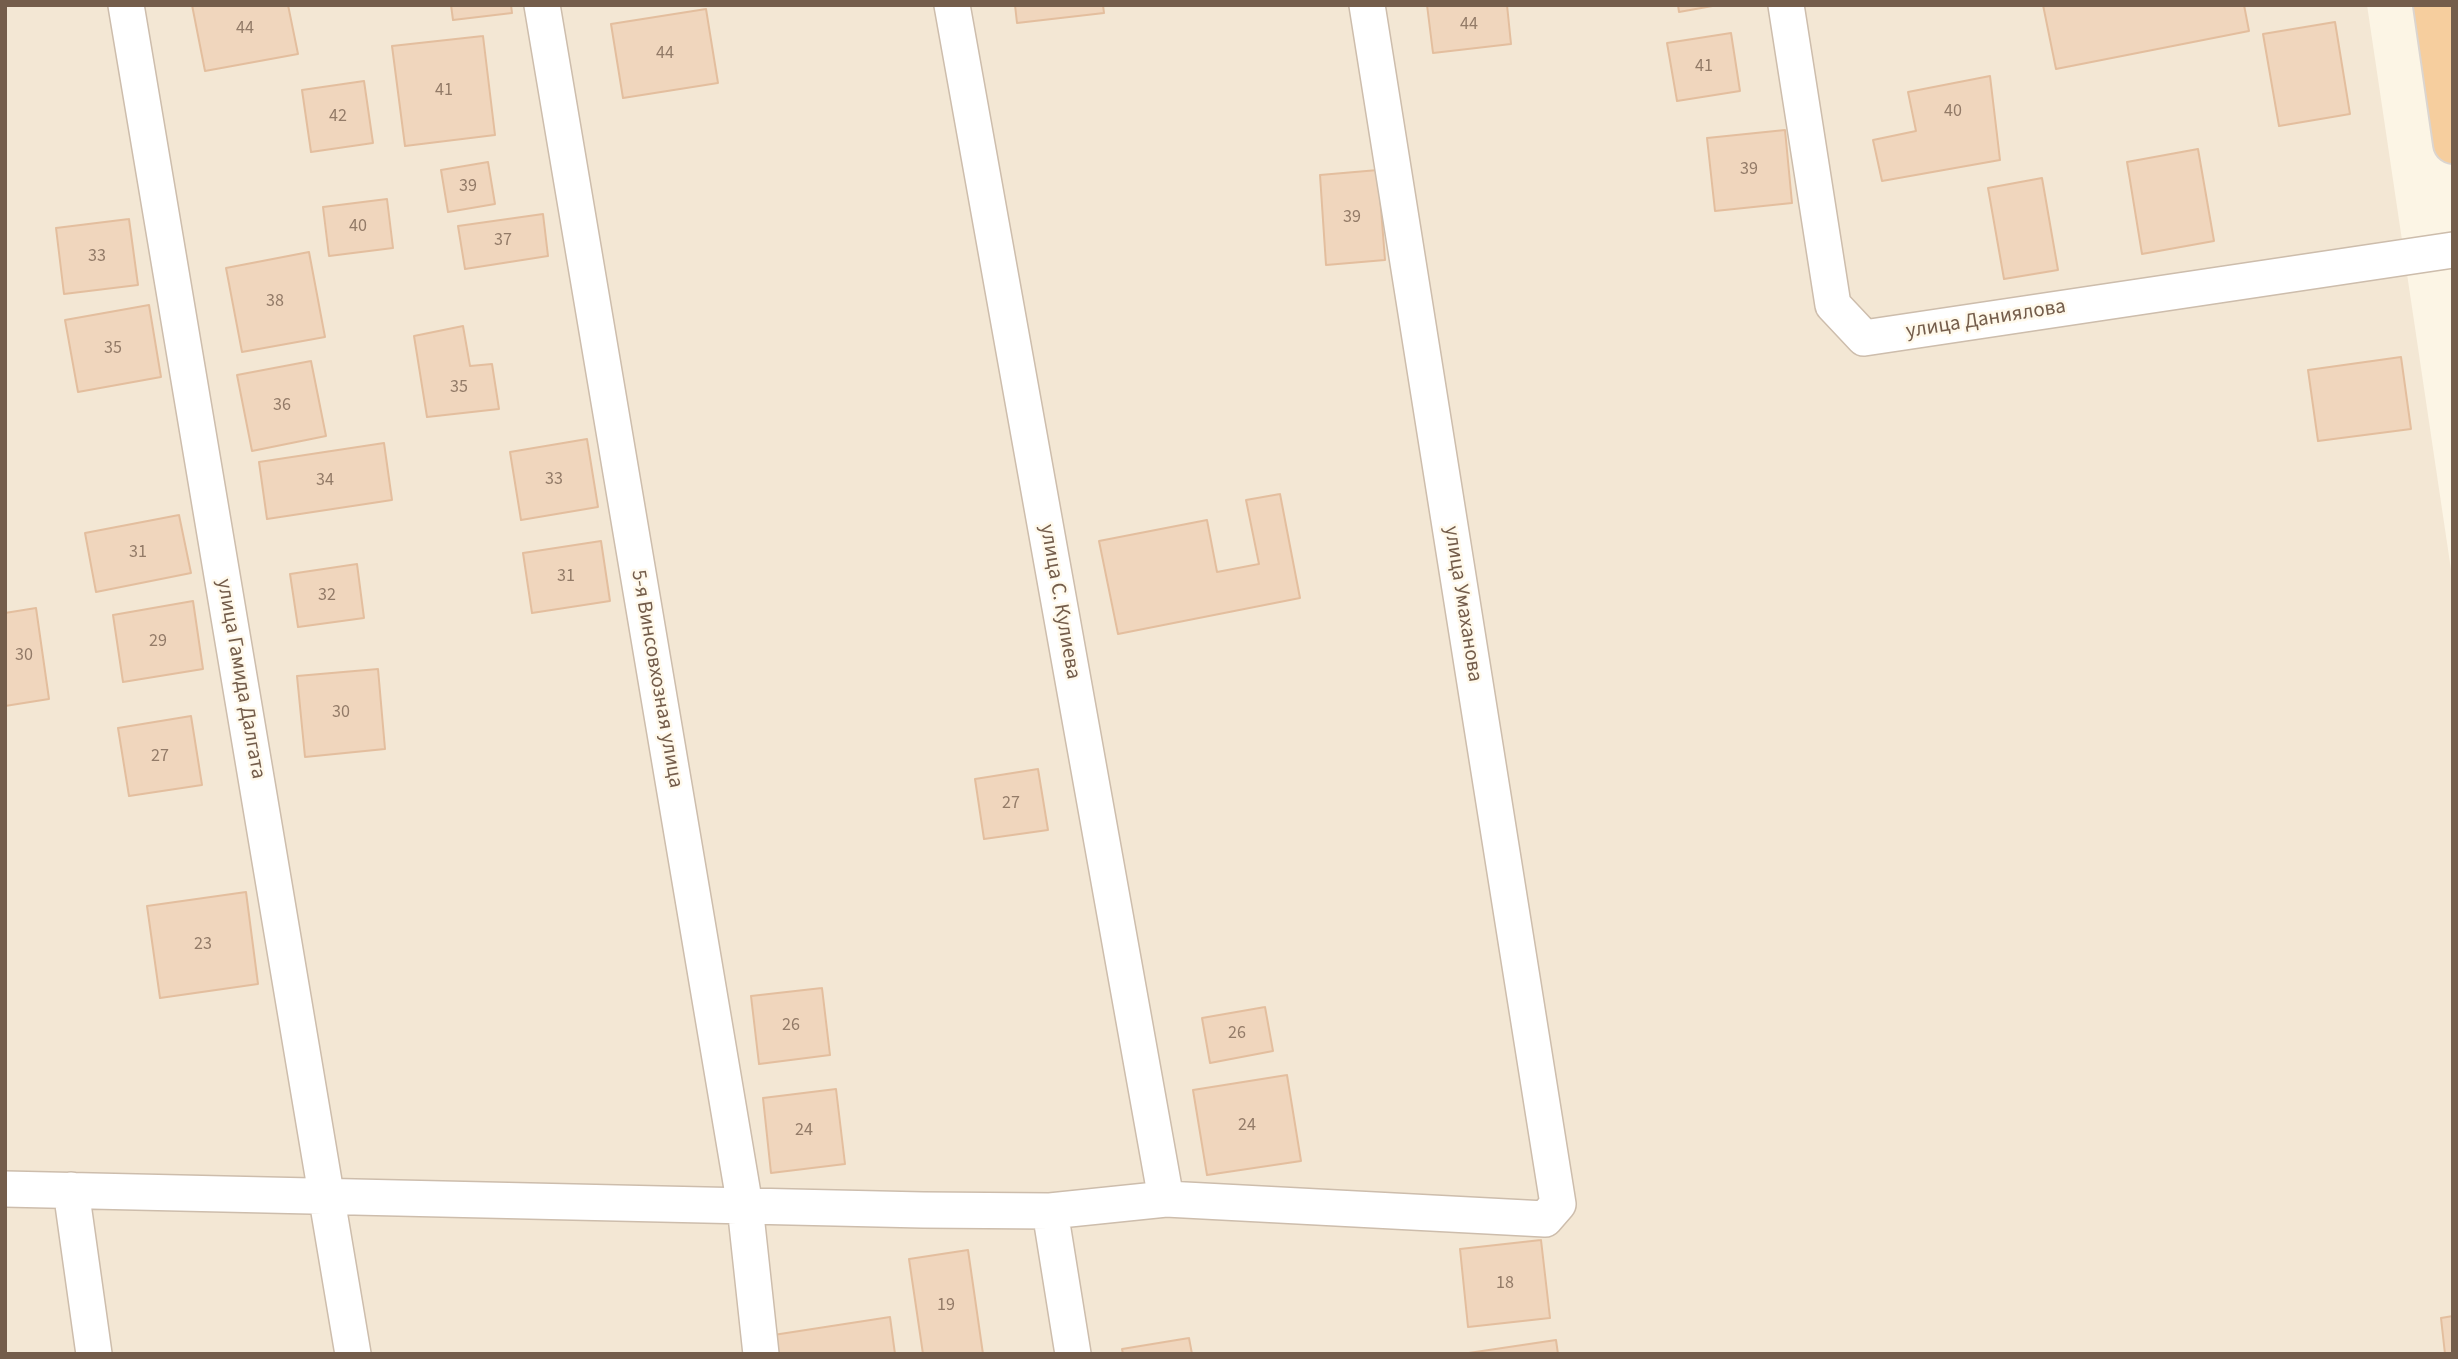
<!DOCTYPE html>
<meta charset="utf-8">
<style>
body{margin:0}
#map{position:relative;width:2458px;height:1359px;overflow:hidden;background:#fcf5e5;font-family:"Source Sans 3",sans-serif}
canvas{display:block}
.frame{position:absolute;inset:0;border:7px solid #745d4b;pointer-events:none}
</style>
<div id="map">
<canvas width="2458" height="1359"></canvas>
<div class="frame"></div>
</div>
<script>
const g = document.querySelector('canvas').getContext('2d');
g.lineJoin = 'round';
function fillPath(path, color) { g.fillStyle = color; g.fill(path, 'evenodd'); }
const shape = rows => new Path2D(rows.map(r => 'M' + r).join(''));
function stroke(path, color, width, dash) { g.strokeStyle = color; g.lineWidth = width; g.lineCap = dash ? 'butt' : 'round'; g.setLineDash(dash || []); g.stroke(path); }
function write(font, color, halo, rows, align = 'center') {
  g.font = font + ' "Source Sans 3",sans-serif'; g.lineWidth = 5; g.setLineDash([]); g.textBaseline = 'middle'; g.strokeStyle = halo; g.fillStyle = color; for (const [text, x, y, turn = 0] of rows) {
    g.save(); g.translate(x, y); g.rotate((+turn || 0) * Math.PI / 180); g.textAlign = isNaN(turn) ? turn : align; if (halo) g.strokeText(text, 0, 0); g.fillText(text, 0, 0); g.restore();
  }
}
fillPath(shape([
 [5,5,2367,5,2453,583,2453,1354,5,1354]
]), '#f3e7d4');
const building = shape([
 [192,5,288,5,298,54,205,71,192,5],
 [451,5,511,5,512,13,453,20,451,5],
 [1015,5,1103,5,1104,13,1017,23,1015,5],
 [1427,5,1507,5,1511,44,1433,53,1427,5],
 [1678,5,1718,5,1679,12,1678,5],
 [2043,5,2244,5,2249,31,2056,69,2043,5],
 [706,9,718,83,623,98,611,24,706,9],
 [2335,22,2350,114,2279,126,2263,34,2335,22],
 [1731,33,1740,91,1677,101,1667,43,1731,33],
 [483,36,495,135,405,146,392,46,483,36],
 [1990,76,2000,160,1882,181,1873,140,1916,131,1908,92,1990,76],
 [364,81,373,143,311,152,302,90,364,81],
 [1785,130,1792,203,1715,211,1707,138,1785,130],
 [2198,149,2214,241,2142,254,2127,162,2198,149],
 [488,162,495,204,448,212,441,170,488,162],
 [1378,170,1385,260,1326,265,1320,175,1378,170],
 [2042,178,2058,270,2004,279,1988,188,2042,178],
 [387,199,393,248,329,256,323,207,387,199],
 [543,214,548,256,465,269,458,226,543,214],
 [129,219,138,285,64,294,56,228,129,219],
 [309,252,325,337,242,352,226,268,309,252],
 [149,305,161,377,78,392,65,320,149,305],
 [463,326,470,366,492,364,499,409,427,417,414,336,463,326],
 [2401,357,2411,429,2318,441,2308,370,2401,357],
 [311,361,326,436,252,451,237,375,311,361],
 [587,439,598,507,521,520,510,452,587,439],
 [384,443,392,500,267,519,259,462,384,443],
 [1280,494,1300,598,1118,634,1099,541,1207,520,1217,572,1259,564,1246,500,1280,494],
 [179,515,191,573,96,592,85,533,179,515],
 [601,541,610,601,532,613,523,553,601,541],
 [357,564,364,618,298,627,290,574,357,564],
 [193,601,203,669,123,682,113,615,193,601],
 [36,608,49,699,5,706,5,613,36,608],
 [378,669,385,749,305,757,297,676,378,669],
 [191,716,202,785,129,796,118,728,191,716],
 [1038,769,1048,830,984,839,975,779,1038,769],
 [246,892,258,984,160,998,147,906,246,892],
 [822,988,830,1055,759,1064,751,996,822,988],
 [1265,1007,1273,1051,1210,1063,1202,1018,1265,1007],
 [1287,1075,1301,1161,1207,1175,1193,1090,1287,1075],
 [836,1089,845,1164,771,1173,763,1098,836,1089],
 [1541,1240,1550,1318,1468,1327,1460,1249,1541,1240],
 [968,1250,983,1354,923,1354,909,1259,968,1250],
 [2453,1316,2453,1354,2445,1354,2441,1318,2453,1316],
 [890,1317,895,1354,770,1354,767,1336,890,1317],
 [1189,1338,1192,1354,1123,1354,1122,1349,1189,1338],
 [1556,1340,1558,1354,1462,1354,1556,1340]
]);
fillPath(building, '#f0d6bd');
stroke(building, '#e3be9e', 2);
const minor = shape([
 [126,5,353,1354],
 [542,5,745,1206,761,1354],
 [952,5,1166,1199],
 [1786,5,1833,305,1864,338,2453,250],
 [5,1189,923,1210,1050,1211,1166,1199,1545,1219,1558,1204,1367,5],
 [71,1190,94,1354],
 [1050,1211,1073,1354]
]);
const trunk = shape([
 [2433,5,2453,144]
]);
stroke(minor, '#cdbdac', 38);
stroke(trunk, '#dbd5d0', 42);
stroke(minor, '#fff', 35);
stroke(trunk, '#f6ce9e', 38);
write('18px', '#937b68', null, [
 ["44",1469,25],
 ["44",245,29],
 ["44",665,54],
 ["41",1704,67],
 ["41",444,91],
 ["40",1953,112],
 ["42",338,117],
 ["39",1749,170],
 ["39",468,187],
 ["39",1352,218],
 ["40",358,227],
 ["37",503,241],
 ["33",97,257],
 ["38",275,302],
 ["35",113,349],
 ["35",459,388],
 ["36",282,406],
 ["33",554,480],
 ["34",325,481],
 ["31",138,553],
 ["31",566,577],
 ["32",327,596],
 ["29",158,642],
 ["30",24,656],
 ["30",341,713],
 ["27",160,757],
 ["27",1011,804],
 ["23",203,945],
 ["26",791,1026],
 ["26",1237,1034],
 ["24",1247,1126],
 ["24",804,1131],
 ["18",1505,1284],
 ["19",946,1306]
]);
write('21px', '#745d4b', '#fff9eb', [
 ["улица Даниялова",1986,320,-9],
 ["улица С. Кулиева",1059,602,80],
 ["улица Умаханова",1462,604,81],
 ["улица Гамида Далгата",240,679,80],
 ["5-я Винсовхозная улица",656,679,80]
]);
</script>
